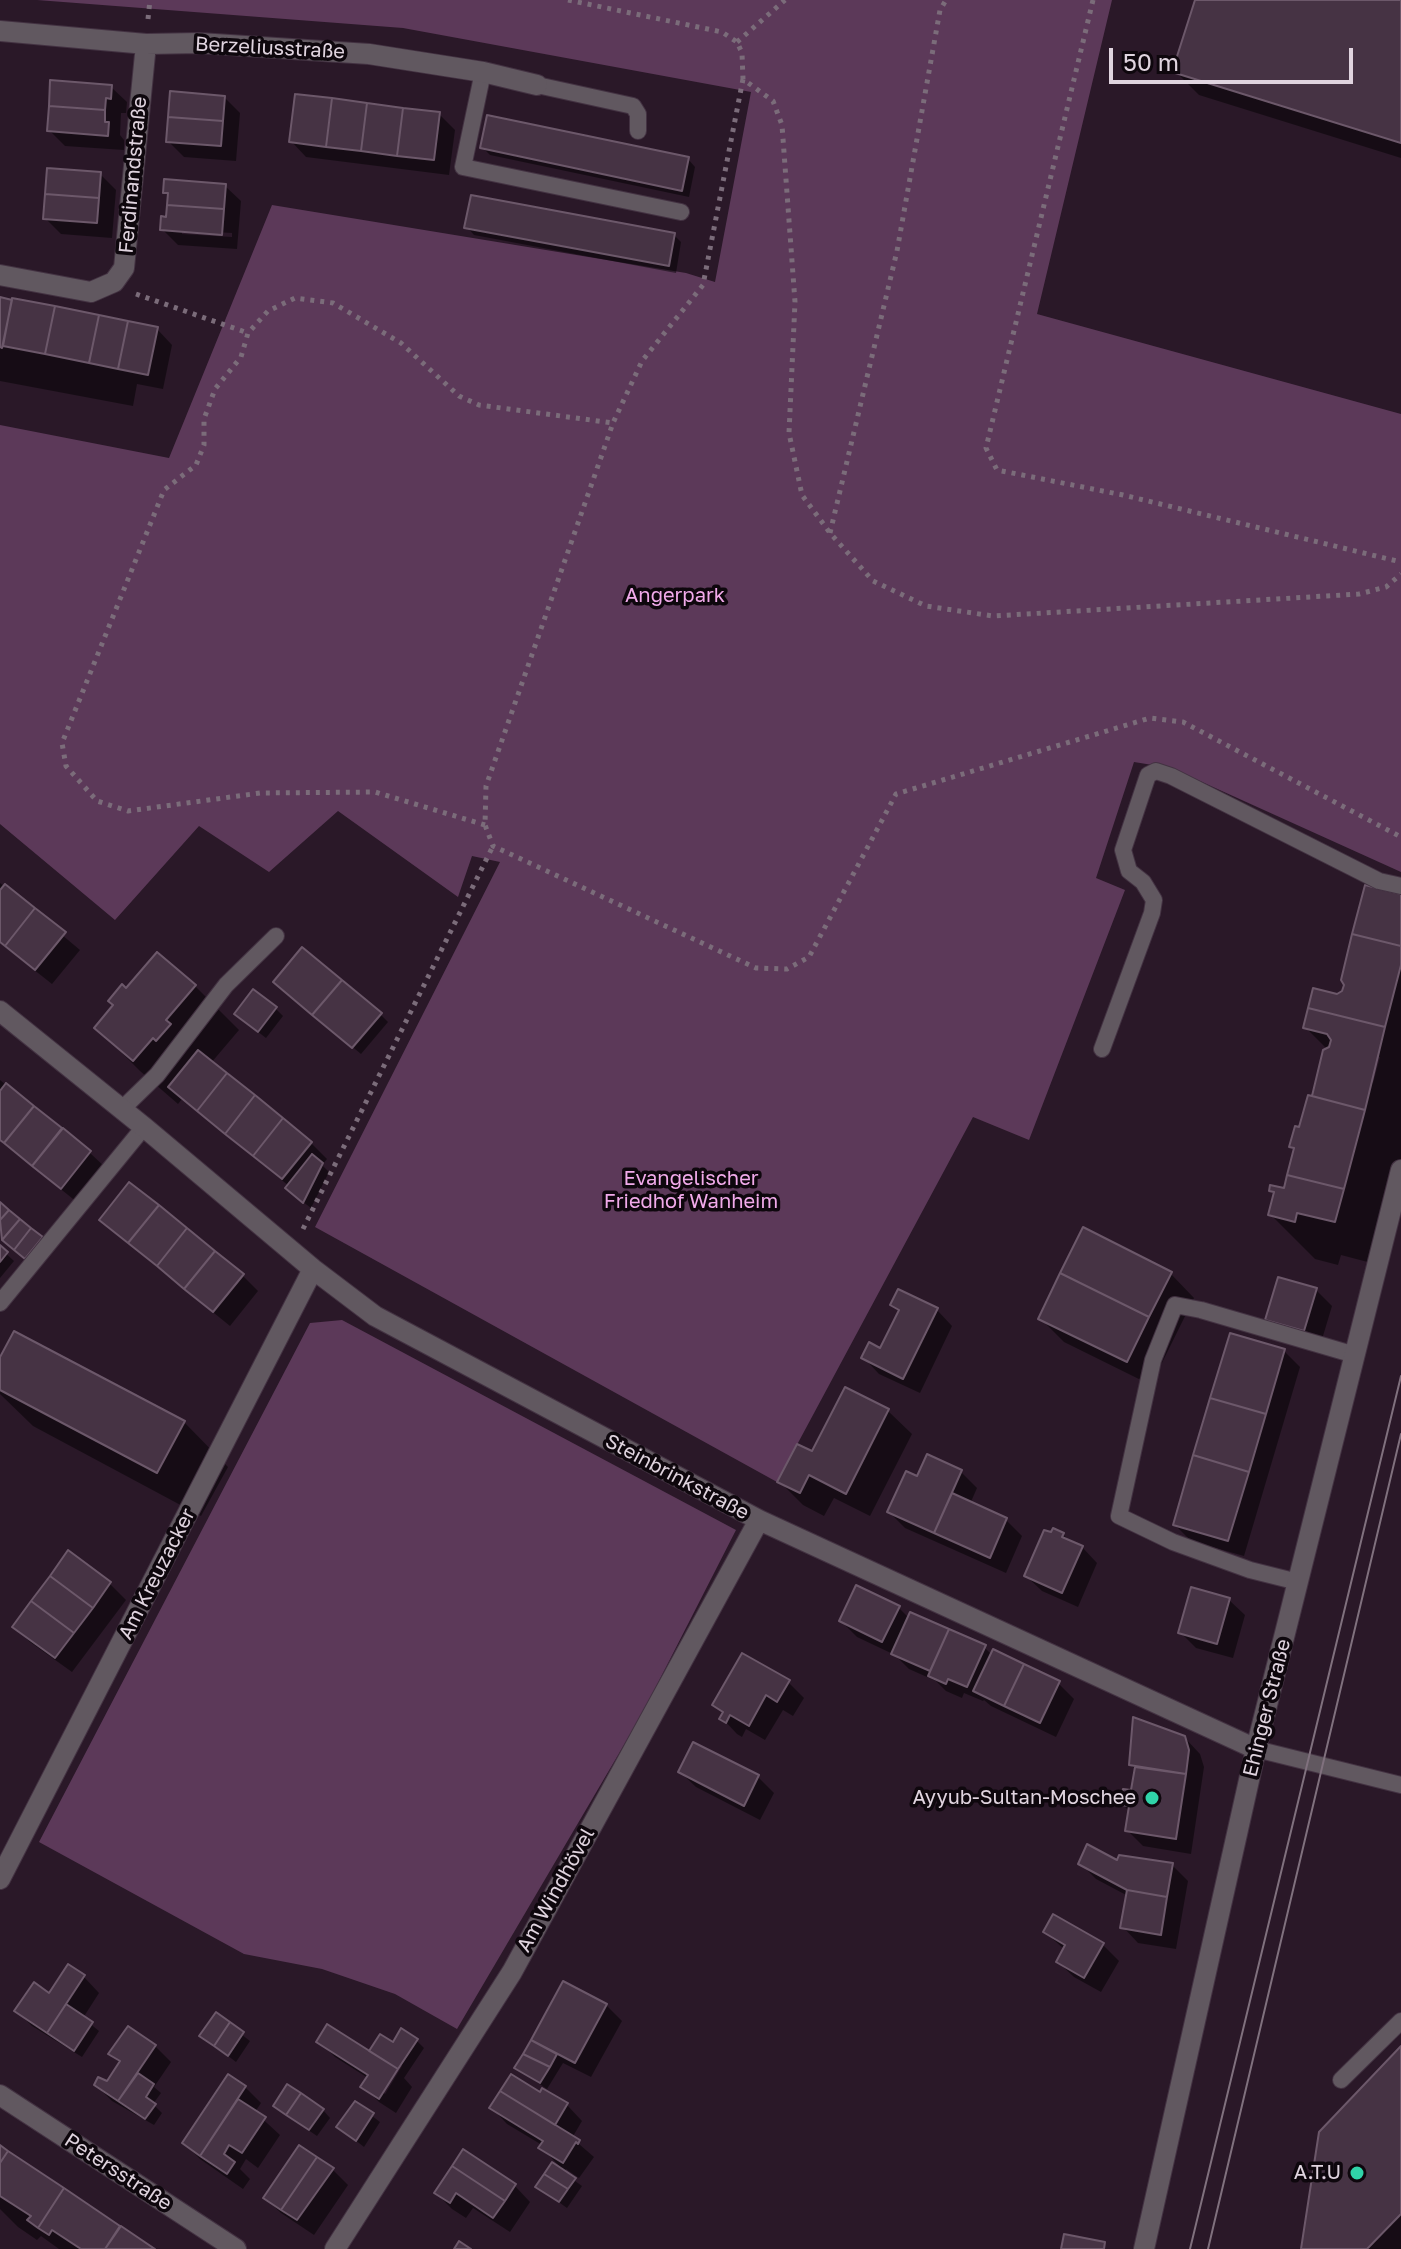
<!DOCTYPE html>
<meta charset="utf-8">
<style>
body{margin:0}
#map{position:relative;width:1401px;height:2249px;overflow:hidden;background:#2a1828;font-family:"Golos Text",sans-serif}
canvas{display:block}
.scale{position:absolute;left:1109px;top:48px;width:244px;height:36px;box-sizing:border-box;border:4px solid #e0d4df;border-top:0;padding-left:10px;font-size:24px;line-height:28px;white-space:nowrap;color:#e0d4df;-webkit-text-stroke:6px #0e070d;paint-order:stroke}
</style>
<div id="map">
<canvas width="1401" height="2249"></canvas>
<div class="scale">50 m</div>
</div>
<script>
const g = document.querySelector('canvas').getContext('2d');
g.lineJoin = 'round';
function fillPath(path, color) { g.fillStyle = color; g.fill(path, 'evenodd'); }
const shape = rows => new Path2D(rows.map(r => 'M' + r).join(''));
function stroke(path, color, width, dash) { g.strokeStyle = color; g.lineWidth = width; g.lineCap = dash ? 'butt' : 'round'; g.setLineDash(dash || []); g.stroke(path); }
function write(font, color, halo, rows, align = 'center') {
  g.font = font + ' "Golos Text",sans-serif'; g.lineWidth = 7; g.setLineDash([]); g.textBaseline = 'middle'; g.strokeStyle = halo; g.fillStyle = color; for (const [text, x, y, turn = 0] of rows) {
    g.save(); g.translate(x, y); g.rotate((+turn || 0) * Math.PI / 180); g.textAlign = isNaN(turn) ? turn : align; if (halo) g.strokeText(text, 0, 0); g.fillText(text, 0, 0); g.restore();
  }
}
fillPath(shape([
 [37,0,1112,0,1037,314,1401,414,1401,872,1171,768,1134,762,1096,878,1125,890,1029,1140,973,1117,777,1482,315,1227,500,862,472,856,458,897,338,811,269,872,199,826,115,920,0,824,0,425,169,458,272,205,686,273,715,282,751,92,403,28],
 [342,1320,736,1530,641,1716,457,2029,395,1994,322,1969,244,1954,39,1842,310,1323]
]), '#5c3959');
fillPath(shape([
 [1197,0,1401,0,1401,158,1199,95,1175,71],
 [111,87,127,102,126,113,121,113,120,135,124,140,124,150,65,146,49,130],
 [224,97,240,113,236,161,184,157,168,141],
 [439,114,455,130,449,175,306,157,291,141],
 [482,147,688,159,695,167,689,197,490,155],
 [100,174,116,190,112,238,61,234,45,218],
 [225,186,241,201,237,249,178,245,162,229,168,219,170,197,165,192],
 [182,230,232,233,232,237,182,234],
 [467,227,674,235,681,242,676,273,474,235],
 [0,298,157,329,172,345,163,389,137,384,133,406,0,381],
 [0,883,80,950,52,984,0,943],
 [1401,896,1401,1180,1379,1265,1341,1255,1338,1265,1315,1259,1271,1215,1276,1195,1271,1190,1285,1191,1296,1150,1292,1146,1313,1099,1325,1052,1328,1050,1306,1028,1344,992],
 [1375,1057,1380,1057,1373,1083,1370,1080],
 [195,986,239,1030,211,1063,311,1143,327,1159,322,1165,329,1172,311,1208,294,1195,289,1186,182,1099,178,1104,140,1071,96,1027,126,991],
 [283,989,380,1014,388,1022,361,1054],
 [275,1008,283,1016,266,1038,244,1021],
 [0,1080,90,1153,106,1168,78,1203,0,1140],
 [102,1220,242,1275,258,1291,230,1326,118,1235],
 [0,1248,14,1261,0,1278],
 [1171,1274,1194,1298,1151,1385,1064,1342,1040,1318],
 [1316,1290,1332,1306,1320,1346,1283,1335,1268,1319],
 [892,1305,937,1310,952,1326,920,1393,879,1374,864,1358,881,1350,900,1312],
 [1284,1351,1300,1367,1244,1556,1191,1541,1175,1525],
 [0,1361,184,1422,228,1467,201,1516,33,1426,0,1394],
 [888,1411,912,1434,870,1516,834,1498,824,1516,803,1505,780,1482,813,1454],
 [928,1457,961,1472,977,1488,970,1504,1006,1520,1022,1536,1006,1573,905,1528,889,1512,918,1479],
 [1063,1534,1072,1544,1082,1547,1097,1563,1078,1607,1042,1591,1026,1576],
 [69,1553,110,1584,126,1600,72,1672,30,1642,15,1627],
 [1229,1600,1245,1615,1233,1658,1196,1648,1180,1632],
 [899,1608,909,1618,911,1615,984,1647,992,1655,1058,1683,1074,1699,1056,1737,991,1706,984,1700,983,1701,964,1693,962,1698,946,1691,936,1681,909,1669,895,1655,857,1637,841,1621],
 [788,1682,804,1698,793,1716,783,1710,765,1740,746,1729,742,1737,737,1734,722,1718,724,1714,715,1705],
 [1184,1737,1200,1754,1204,1767,1191,1854,1143,1846,1127,1830,1130,1812,1122,1804,1133,1793,1136,1770,1131,1765],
 [680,1772,758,1777,774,1793,760,1820,696,1787],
 [1117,1862,1172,1865,1188,1881,1176,1949,1138,1943,1123,1927,1128,1896,1096,1879,1080,1863],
 [1054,1917,1103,1945,1119,1961,1101,1992,1074,1977,1058,1962,1065,1950,1045,1932],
 [84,1977,99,1993,83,2018,99,2031,82,2057,32,2026,17,2011],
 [606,2005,622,2021,591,2077,563,2063,547,2089,516,2068,533,2041],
 [216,2015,250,2041,236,2062,202,2036],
 [319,2041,370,2054,393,2044,417,2041,424,2048,404,2078,412,2087,396,2113,379,2102,363,2086,368,2078,335,2057],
 [399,2064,402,2066,385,2094,382,2091],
 [155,2046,171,2062,154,2087,161,2093,153,2104,162,2113,154,2125,112,2101,96,2085,107,2084,121,2064,111,2054],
 [1401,2049,1401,2249,1302,2249],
 [245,2087,261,2103,255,2112,280,2135,258,2168,246,2159,240,2169,250,2179,243,2189,200,2159,184,2143],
 [541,2095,567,2105,582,2121,572,2138,594,2157,579,2178,566,2169,564,2173,582,2186,567,2208,538,2187,563,2170,541,2147,542,2145,507,2124,492,2108],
 [355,2103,380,2122,364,2147,339,2127],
 [323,2110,330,2118,317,2136,283,2113],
 [0,2148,151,2249,59,2249,41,2236,37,2240,18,2227,0,2209],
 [332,2169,348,2185,314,2235,281,2213,265,2198],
 [515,2186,530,2202,510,2232,473,2208,466,2218,452,2209,436,2193]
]), '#0007');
const building = shape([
 [1195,0,1401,0,1401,143,1172,72,1195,0],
 [50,80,112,85,111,99,106,98,105,110,49,106,50,80],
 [170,91,225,96,223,121,168,117,170,91],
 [295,94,332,98,326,147,289,142,295,94],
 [332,98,367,103,361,151,326,147,332,98],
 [367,103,403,108,397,156,361,151,367,103],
 [49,106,105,110,105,122,109,122,108,136,47,131,49,106],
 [403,108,440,112,434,160,397,156,403,108],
 [487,115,689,157,682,191,480,148,487,115],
 [168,117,223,121,221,146,166,142,168,117],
 [47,168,101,172,99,198,45,194,47,168],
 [164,179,226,184,224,209,167,205,168,193,163,193,164,179],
 [45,194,99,198,97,223,43,219,45,194],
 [471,195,675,233,669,266,464,228,471,195],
 [167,205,224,209,222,235,160,230,161,216,166,217,167,205],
 [0,297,12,300,2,348,0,347,0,297],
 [12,298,55,306,45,354,3,346,12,298],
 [55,306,99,315,89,363,45,354,55,306],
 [99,315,128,321,118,369,89,363,99,315],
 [128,321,158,327,148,375,118,369,128,321],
 [5,884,35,908,5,946,0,942,0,890,5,884],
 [1365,885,1401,894,1401,946,1352,934,1365,885],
 [35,908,66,932,35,970,5,946,35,908],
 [1352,934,1401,946,1401,965,1385,1027,1308,1008,1313,988,1337,994,1342,991,1344,985,1341,980,1352,934],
 [302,947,342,980,312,1015,273,982,302,947],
 [157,952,196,985,166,1020,171,1024,156,1041,153,1038,133,1061,94,1028,113,1005,108,1001,122,984,126,988,157,952],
 [342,980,382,1013,352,1048,312,1015,342,980],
 [253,989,277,1007,258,1032,234,1014,253,989],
 [1308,1008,1385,1027,1365,1110,1312,1096,1323,1050,1329,1047,1331,1040,1327,1034,1303,1028,1308,1008],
 [198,1050,227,1073,197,1111,168,1087,198,1050],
 [227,1073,255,1095,225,1134,197,1111,227,1073],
 [6,1083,34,1106,4,1143,0,1140,0,1091,6,1083],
 [255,1095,283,1118,253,1156,225,1134,255,1095],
 [1308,1095,1365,1110,1344,1189,1287,1175,1294,1148,1289,1147,1295,1126,1299,1127,1308,1095],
 [34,1106,62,1128,32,1166,4,1143,34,1106],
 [283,1118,312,1142,282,1179,253,1156,283,1118],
 [63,1128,91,1151,61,1189,32,1166,63,1128],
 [312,1154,323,1163,303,1203,285,1188,312,1154],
 [1287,1175,1344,1189,1335,1222,1297,1213,1295,1222,1268,1215,1274,1192,1269,1191,1270,1185,1284,1188,1287,1175],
 [129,1182,159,1205,128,1243,99,1220,129,1182],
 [0,1202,9,1210,0,1220,0,1202],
 [159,1205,187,1228,157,1266,128,1243,159,1205],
 [9,1210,20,1219,2,1240,0,1220,9,1210],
 [20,1219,31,1228,14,1250,2,1240,20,1219],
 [1083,1227,1172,1272,1149,1317,1060,1273,1083,1227],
 [31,1228,43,1237,25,1259,14,1250,31,1228],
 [187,1228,215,1251,184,1289,157,1266,187,1228],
 [0,1245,8,1252,0,1262,0,1245],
 [215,1251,244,1274,213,1312,184,1289,215,1251],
 [1060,1273,1149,1317,1127,1362,1038,1319,1060,1273],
 [1278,1277,1317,1288,1304,1331,1265,1320,1278,1277],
 [898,1289,938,1308,903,1379,861,1358,869,1342,880,1348,899,1310,890,1305,898,1289],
 [14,1331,185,1421,157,1473,0,1390,0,1357,14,1331],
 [1230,1333,1285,1349,1266,1414,1210,1398,1230,1333],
 [845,1387,889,1409,846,1494,809,1475,800,1493,777,1482,797,1444,812,1451,845,1387],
 [1210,1398,1266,1414,1249,1472,1193,1455,1210,1398],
 [927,1454,962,1470,934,1533,887,1512,906,1471,917,1476,927,1454],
 [1193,1455,1249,1472,1228,1541,1173,1525,1193,1455],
 [952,1493,1007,1518,990,1558,934,1533,952,1493],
 [1053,1528,1064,1533,1062,1537,1083,1546,1062,1593,1024,1576,1044,1530,1051,1532,1053,1528],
 [68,1550,111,1582,93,1608,50,1576,68,1550],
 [50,1576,93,1608,74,1633,31,1601,50,1576],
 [856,1585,900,1606,882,1642,839,1621,856,1585],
 [1191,1587,1230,1598,1217,1644,1178,1633,1191,1587],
 [31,1601,74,1633,55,1658,12,1627,31,1601],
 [910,1612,949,1629,930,1671,891,1654,910,1612],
 [949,1629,986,1645,967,1687,948,1679,946,1684,928,1676,949,1629],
 [993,1649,1024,1664,1004,1706,973,1691,993,1649],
 [742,1653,790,1680,777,1702,766,1695,749,1726,730,1715,726,1723,719,1719,723,1712,712,1705,742,1653],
 [1024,1664,1060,1681,1040,1723,1004,1706,1024,1664],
 [1133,1717,1185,1736,1189,1750,1186,1774,1129,1765,1133,1717],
 [693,1742,759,1775,744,1806,678,1772,693,1742],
 [1135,1767,1186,1774,1176,1839,1125,1831,1129,1806,1120,1805,1123,1789,1131,1790,1135,1767],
 [1087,1844,1117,1860,1119,1855,1173,1863,1167,1897,1127,1890,1078,1864,1087,1844],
 [1127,1890,1167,1897,1161,1935,1120,1928,1127,1890],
 [1053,1914,1104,1943,1084,1978,1056,1962,1065,1945,1043,1932,1053,1914],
 [68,1964,85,1975,47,2033,14,2011,34,1982,49,1993,68,1964],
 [563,1981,607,2004,575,2063,531,2040,563,1981],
 [66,2004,93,2022,74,2051,47,2033,66,2004],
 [216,2012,230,2022,214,2046,199,2036,216,2012],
 [230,2022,244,2032,228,2056,214,2046,230,2022],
 [327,2024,398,2069,379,2099,360,2087,368,2075,316,2042,327,2024],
 [128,2026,156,2045,118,2101,94,2085,98,2077,107,2081,120,2061,108,2054,128,2026],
 [401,2028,418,2039,398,2069,369,2051,380,2034,393,2042,401,2028],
 [531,2040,557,2054,550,2067,523,2054,531,2040],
 [1401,2046,1401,2214,1367,2249,1301,2249,1319,2132,1401,2046],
 [523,2054,550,2067,540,2083,514,2068,523,2054],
 [138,2073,154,2084,146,2097,156,2104,145,2119,118,2101,138,2073],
 [228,2074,246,2086,200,2156,182,2143,228,2074],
 [511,2074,540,2092,542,2088,568,2103,555,2125,500,2091,511,2074],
 [287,2084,301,2093,286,2115,273,2106,287,2084],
 [500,2091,580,2140,578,2144,576,2142,563,2163,538,2148,543,2141,489,2108,500,2091],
 [301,2093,324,2109,309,2130,286,2115,301,2093],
 [238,2099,266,2117,242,2153,229,2145,224,2154,235,2162,227,2174,200,2156,238,2099],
 [355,2101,374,2113,356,2141,336,2127,355,2101],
 [0,2145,8,2151,0,2163,0,2145],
 [299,2145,317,2157,281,2210,263,2198,299,2145],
 [463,2149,516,2184,505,2201,452,2166,463,2149],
 [8,2151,64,2188,38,2228,27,2220,31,2216,0,2196,0,2163,8,2151],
 [317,2157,334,2168,297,2220,281,2210,317,2157],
 [552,2162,576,2178,568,2189,544,2174,552,2162],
 [452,2166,505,2201,493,2218,456,2193,450,2203,434,2193,452,2166],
 [544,2174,568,2189,559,2202,535,2187,544,2174],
 [64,2188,120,2226,105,2249,81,2249,52,2230,49,2235,38,2228,64,2188],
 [121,2226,155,2249,105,2249,121,2226],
 [1064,2234,1105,2242,1104,2249,1061,2249,1064,2234],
 [459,2241,471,2249,454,2249,459,2241]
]);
fillPath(building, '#463344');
stroke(building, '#6c586a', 2);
const service = shape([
 [483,72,463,167,681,212],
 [537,85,633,106,638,114,638,131],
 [1102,1049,1152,913,1154,900,1143,882,1129,871,1123,850,1148,775,1156,771,1171,776,1379,881,1401,886],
 [122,1109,157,1075,226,985,276,936],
 [0,1303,144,1127],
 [1298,1582,1250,1570,1173,1542,1119,1516,1153,1360,1175,1305,1201,1310,1355,1355],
 [1256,1749,1401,1785],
 [1341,2080,1401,2021]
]);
const minor = shape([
 [0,31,146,44,199,43,369,54,483,72,537,85],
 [0,275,91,292,114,282,124,268,146,44],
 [0,1011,144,1127,313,1269,375,1316,759,1520,1256,1749],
 [0,1879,313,1269],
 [0,2095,236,2249],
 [335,2249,512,1972,759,1520]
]);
const tertiary = shape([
 [1144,2249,1256,1749,1401,1170]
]);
stroke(service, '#433242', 18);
stroke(minor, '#433242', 22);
stroke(tertiary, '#433242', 22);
stroke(shape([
 [568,0,722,32,737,42,742,53,743,79,773,101,782,125,795,302,789,433,802,495,830,533,873,581,926,606,993,616,1359,594,1386,587,1401,574],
 [1093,0,986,448,997,470,1123,495,1401,562],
 [148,19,150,0],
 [737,42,785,0],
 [743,79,703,285,642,361,613,423,486,786,485,825,493,846,756,968,787,969,809,957,896,794,1150,718,1183,722,1401,837],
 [136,294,248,333],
 [830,533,897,251,940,10,946,0],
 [485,825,375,792,260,793,128,811,97,801,66,766,62,743,164,490,196,465,204,445,204,419,215,389,241,357,248,333,268,311,295,298,333,303,401,343,459,396,479,405,613,423],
 [303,1229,493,846]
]), '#7b6c7a', 5, [4, 6]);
stroke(service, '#615860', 16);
stroke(minor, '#615860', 20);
stroke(tertiary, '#615860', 20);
stroke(shape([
 [1190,2249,1401,1376],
 [1208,2249,1401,1434]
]), '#80717e', 2);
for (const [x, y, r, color] of [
 [1152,1798,8,"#30d4a9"],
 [1357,2173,8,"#30d4a9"]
]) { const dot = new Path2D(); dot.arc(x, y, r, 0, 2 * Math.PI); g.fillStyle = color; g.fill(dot); stroke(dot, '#0e070d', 3); }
write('20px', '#e0d4df', '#0e070d', [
 ["Berzeliusstraße",270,48,3],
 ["Ferdinandstraße",133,175,-85],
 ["Steinbrinkstraße",677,1477,28],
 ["Am Kreuzacker",157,1574,-63],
 ["Ehinger Straße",1267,1708,-76],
 ["Am Windhövel",556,1890,-61],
 ["Petersstraße",118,2172,33]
]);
write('20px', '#f1aaea', '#0e070d', [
 ["Angerpark",675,596],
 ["Evangelischer",691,1179],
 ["Friedhof Wanheim",691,1202]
]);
write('20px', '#e0d4df', '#0e070d', [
 ["Ayyub-Sultan-Moschee",1136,1798],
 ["A.T.U",1341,2173]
], 'right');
</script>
